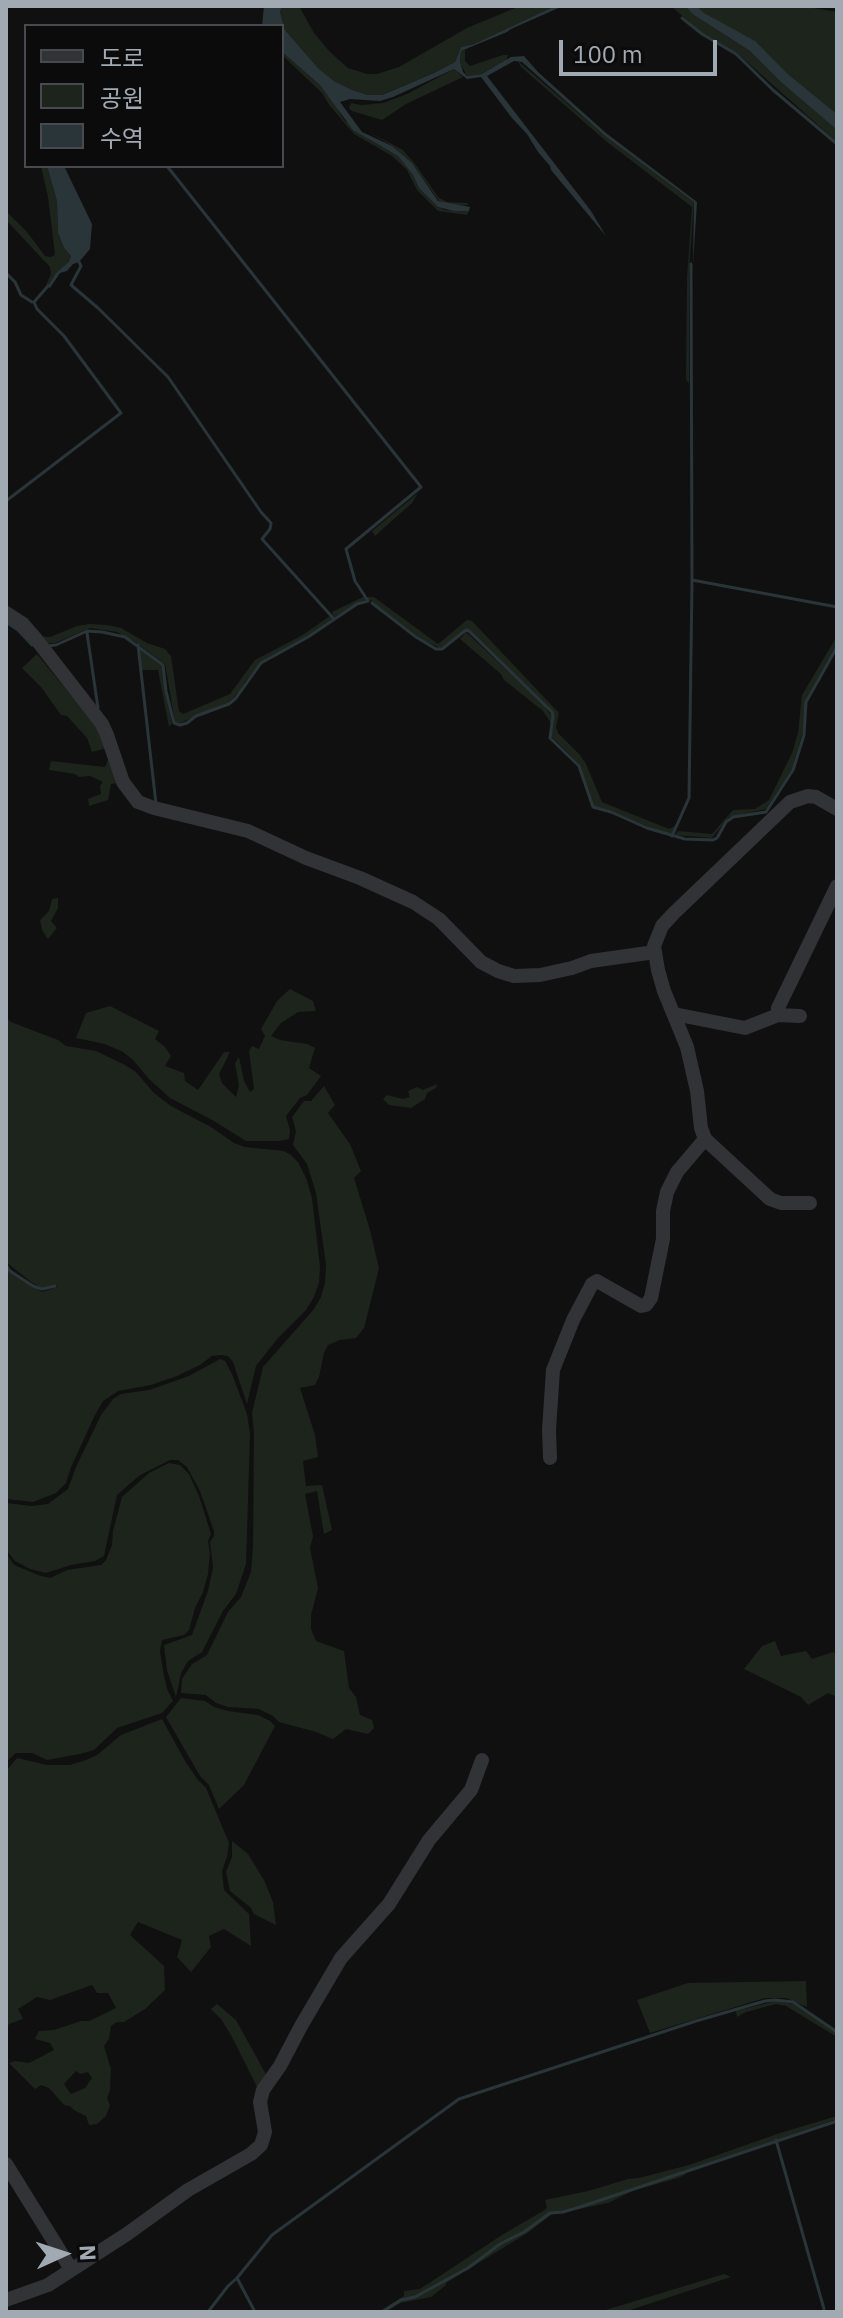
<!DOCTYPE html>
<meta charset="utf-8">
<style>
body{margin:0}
#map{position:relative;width:843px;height:2318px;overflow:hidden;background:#101011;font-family:"IBM Plex Sans","Noto Sans KR",sans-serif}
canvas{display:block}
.frame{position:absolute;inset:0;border:8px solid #a1a9b2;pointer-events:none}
.legend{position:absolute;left:24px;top:24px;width:260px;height:144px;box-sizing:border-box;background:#0b0b0c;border:2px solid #474a4e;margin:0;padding:10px 14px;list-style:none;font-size:24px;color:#a1a9b2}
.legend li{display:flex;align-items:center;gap:16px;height:40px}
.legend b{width:40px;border:2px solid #474a4e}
.north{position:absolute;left:24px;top:2214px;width:80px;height:80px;-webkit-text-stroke:6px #0b0b0c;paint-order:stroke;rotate:87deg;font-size:22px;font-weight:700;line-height:32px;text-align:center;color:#a1a9b2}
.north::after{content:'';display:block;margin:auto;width:28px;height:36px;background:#a1a9b2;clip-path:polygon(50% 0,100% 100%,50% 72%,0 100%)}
.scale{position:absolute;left:559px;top:40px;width:158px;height:36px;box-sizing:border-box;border:4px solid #a1a9b2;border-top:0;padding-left:10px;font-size:24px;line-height:28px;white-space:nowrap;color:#a1a9b2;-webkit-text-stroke:6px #0b0b0c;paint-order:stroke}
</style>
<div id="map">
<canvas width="843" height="2318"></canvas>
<div class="frame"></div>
<ul class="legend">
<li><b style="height:10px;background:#313336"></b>도로</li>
<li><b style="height:22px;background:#1c241c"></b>공원</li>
<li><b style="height:22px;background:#2a3539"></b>수역</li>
</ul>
<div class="north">N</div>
<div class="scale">100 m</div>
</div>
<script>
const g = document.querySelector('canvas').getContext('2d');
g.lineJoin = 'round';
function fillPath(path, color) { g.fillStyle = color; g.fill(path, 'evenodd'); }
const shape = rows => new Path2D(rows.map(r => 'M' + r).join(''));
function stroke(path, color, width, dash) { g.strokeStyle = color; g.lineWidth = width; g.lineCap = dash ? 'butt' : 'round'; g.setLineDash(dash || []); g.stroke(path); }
fillPath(shape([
 [282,6,299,6,314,33,330,52,348,68,367,74,377,74,399,67,467,28,520,6,555,6,474,44,461,47,455,62,434,73,381,95,368,95,352,90,334,81,318,68,285,30,280,12],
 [671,6,685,6,694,15,750,51,782,83,837,130,837,142,737,53,702,33],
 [697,6,802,6,837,12,837,114,788,74,768,54,704,13],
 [465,49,465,61,470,66,503,55,508,55,506,61,482,74,467,76,460,63,461,51],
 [282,52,320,85,334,102,344,120,370,140,398,156,413,175,419,188,438,207,445,210,469,211,467,215,438,211,417,190,407,170,392,156,354,134,330,106,322,93,282,55],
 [518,61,605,136,694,202,689,271,689,384,686,379,687,278,692,207,607,142,521,67],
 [454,69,463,77,406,104,382,120,352,111,349,108,351,103,362,105,383,103,407,94],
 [371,133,403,150,415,164,439,198,447,202,467,203,468,205,458,206,439,201,412,163,392,146],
 [41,166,47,166,57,201,58,233,64,248,71,256,70,262,56,273,48,286,46,285,51,274,50,267,6,220,6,211,27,232,45,256,51,257,55,255,48,197],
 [418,493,412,503,375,536,372,531],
 [363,597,374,597,438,644,467,620,472,621,559,713,556,727,558,733,580,755,586,764,602,802,669,829,675,826,671,835,646,826,611,811,594,806,579,764,550,735,554,716,553,712,468,629,465,629,451,643,440,648,423,640,370,600,364,600,334,617,332,612],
 [330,616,332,619,307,636,261,662,245,682,241,690,228,703,180,723,175,722,165,664,135,642,117,632,90,628,55,643,43,644,40,636,50,637,77,626,89,624,107,625,121,628,147,643,165,649,171,656,178,705,179,711,183,714,230,694,255,660,301,636],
 [466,632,541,702,552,716,551,723,543,711,504,680,501,674,460,639],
 [837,636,837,644,806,699,804,728,792,769,766,809,729,817,712,838,675,835,678,831,712,834,733,810,755,809,769,800,792,753,798,733,802,695],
 [139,649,162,666,172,723,169,727,158,670,142,670],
 [37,654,97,727,107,748,92,752,87,738,67,716,61,715,41,687,22,668],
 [110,755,118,783,111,784,108,800,89,806,88,799,101,794,100,786,103,782,90,776,79,777,75,774,49,770,51,761,105,767],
 [58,898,58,908,51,921,57,928,48,939,42,930,40,920,49,911,52,899],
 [290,989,313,1001,316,1011,298,1012,281,1023,271,1036,280,1040,307,1044,315,1048,309,1068,321,1076,307,1095,300,1098,286,1116,290,1130,289,1139,279,1141,246,1141,214,1121,170,1098,149,1079,133,1060,123,1052,105,1044,76,1038,86,1013,110,1006,159,1031,155,1039,165,1047,171,1056,165,1066,184,1073,185,1081,198,1090,224,1052,230,1052,219,1074,222,1083,236,1097,239,1086,235,1063,239,1057,244,1081,250,1092,254,1089,249,1051,252,1046,259,1049,265,1036,261,1029,277,1001],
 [6,1017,11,1022,58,1040,66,1046,96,1051,125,1065,136,1072,154,1093,171,1106,211,1127,234,1143,245,1147,284,1151,291,1155,298,1162,306,1178,312,1198,320,1267,319,1283,314,1297,306,1310,278,1338,256,1366,247,1404,233,1362,228,1356,221,1355,212,1356,200,1365,177,1376,151,1385,118,1391,103,1401,95,1415,71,1467,66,1483,56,1493,33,1502,6,1499,6,1267,22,1280,42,1292,57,1287,57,1285,42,1288,31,1282,6,1262],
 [437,1084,436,1088,427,1093,425,1099,411,1108,389,1105,383,1099,387,1095,403,1099,410,1097,408,1091,417,1087,423,1090],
 [324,1086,335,1105,328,1113,350,1144,361,1171,354,1178,370,1230,379,1268,364,1328,356,1338,340,1340,328,1345,324,1353,319,1377,315,1385,300,1388,315,1435,318,1457,303,1461,306,1486,322,1485,332,1530,324,1534,317,1491,305,1494,313,1536,310,1548,318,1588,311,1615,311,1629,316,1641,344,1651,349,1688,356,1697,360,1715,372,1720,374,1728,368,1734,346,1729,333,1739,316,1732,279,1722,273,1716,259,1709,228,1707,216,1703,206,1695,181,1693,182,1679,192,1664,207,1655,228,1612,241,1597,251,1572,253,1547,254,1433,252,1413,263,1367,314,1309,321,1297,325,1283,326,1265,316,1193,307,1164,293,1145,296,1131,292,1117,304,1101,311,1101],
 [220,1359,225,1361,232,1374,247,1414,250,1434,246,1564,236,1594,223,1611,202,1652,188,1661,181,1673,176,1697,167,1670,164,1645,192,1635,208,1591,213,1568,210,1542,214,1536,214,1531,200,1491,187,1467,178,1460,170,1460,140,1475,117,1495,104,1556,95,1561,71,1565,46,1573,30,1569,15,1561,6,1550,6,1503,32,1506,48,1504,68,1489,76,1467,101,1415,113,1399,121,1394,149,1390,189,1376],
 [169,1463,180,1465,189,1474,199,1496,211,1534,208,1541,210,1553,208,1574,203,1592,195,1608,189,1630,184,1635,162,1640,160,1651,163,1671,167,1689,173,1701,162,1713,117,1728,94,1750,80,1754,47,1760,32,1753,16,1753,6,1762,6,1553,14,1565,41,1576,50,1578,67,1570,101,1565,106,1560,112,1545,113,1531,122,1497,149,1473],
 [775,1641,781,1656,806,1651,812,1659,833,1652,837,1655,837,1697,828,1693,808,1705,801,1697,744,1669,762,1646],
 [181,1698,205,1701,214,1707,228,1711,258,1715,270,1721,275,1726,244,1785,219,1809,209,1785,200,1776,166,1717],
 [162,1719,185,1761,198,1780,206,1788,229,1843,227,1857,222,1871,224,1890,249,1914,251,1946,224,1929,209,1936,211,1947,191,1972,177,1957,182,1940,138,1922,130,1935,164,1966,165,1990,145,2009,124,2022,117,2022,111,2026,109,2039,104,2046,111,2069,110,2090,107,2098,110,2105,106,2116,97,2124,89,2125,86,2116,74,2110,70,2106,64,2105,49,2088,41,2085,35,2089,9,2063,15,2061,29,2063,54,2050,50,2043,35,2039,39,2031,54,2030,81,2021,89,2021,116,2008,108,1993,97,1993,92,1985,50,2000,37,1997,18,2009,23,2019,9,2024,6,2029,6,1771,17,1758,47,1765,70,1765,86,1760,97,1755,121,1735],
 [76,2071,80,2074,88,2072,92,2078,85,2088,71,2094,64,2084],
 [232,1841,248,1854,264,1880,273,1902,276,1925,254,1914,251,1908,230,1891,226,1872,232,1857],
 [806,1981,807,2007,786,1998,765,1998,650,2033,637,2000,688,1983],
 [776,2001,793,2004,837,2033,837,2037,786,2006,776,2004,746,2012,737,2017,736,2011],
 [217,2004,236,2020,268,2078,260,2093,231,2035,221,2019,211,2009],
 [837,2116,837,2119,685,2171,686,2174,678,2178,632,2191,608,2203,551,2215,529,2232,446,2283,446,2285,431,2297,400,2303,386,2312,378,2312,404,2296,404,2291,420,2289,502,2235,543,2211,547,2208,545,2200,588,2191,628,2179,639,2178,689,2165,777,2134],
 [724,2274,731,2277,624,2312,599,2312]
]), '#1c241c');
fillPath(shape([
 [264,6,282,6,280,12,285,30,318,68,334,81,352,90,368,95,382,95,434,73,455,62,461,47,474,44,555,6,563,6,511,29,507,32,461,51,460,62,463,72,467,76,482,74,511,57,524,56,538,72,606,133,697,202,693,264,694,202,605,136,522,62,514,61,487,76,591,211,606,236,551,170,550,166,538,152,527,134,512,118,481,77,467,79,454,69,393,97,380,101,350,99,340,102,362,132,392,146,412,163,438,201,470,207,469,211,454,211,438,207,419,188,413,175,398,156,353,130,320,85,282,52,282,26,262,26],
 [685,6,697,6,704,13,755,41,788,74,837,114,837,130,782,83,750,51,694,15],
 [47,166,64,166,92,224,90,249,79,262,73,264,67,271,60,273,50,288,48,286,56,273,69,262,71,256,64,248,58,233,57,201]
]), '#2a3539');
stroke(shape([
 [682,18,702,34,736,54,773,90,837,144],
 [79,262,81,266,71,285,98,308,168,377,261,512,271,523,270,529,262,539,334,619],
 [6,273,15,282,21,295,32,302],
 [6,501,121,413,64,336,37,309,34,302,48,286],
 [692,580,837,607],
 [372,603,416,637,436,649,442,649,466,630,469,631,552,712,553,716,550,738,579,766,593,807,611,812,647,828,685,839,713,840,717,838,726,822,733,817,766,812,793,770,804,735,806,702,837,647],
 [6,622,18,630,32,645],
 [87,633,98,708],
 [138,645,156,804],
 [47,646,56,645,87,631,102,632,125,637,163,665,166,691,174,723,180,725,187,723,196,716,229,704,236,698,261,663,308,637,357,604,368,601,355,581,346,549,421,487,167,166],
 [672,836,689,798,692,580,691,264],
 [6,1265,10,1271,33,1286,42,1289,55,1286],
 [776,2140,824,2309],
 [237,2278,255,2312],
 [208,2312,228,2286,237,2278,272,2235,459,2099,696,2021,765,2001,775,2000,793,2002,837,2032],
 [382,2312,401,2300,415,2297,468,2268,500,2244,524,2232,550,2213,563,2212,580,2207,837,2121]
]), '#2a3539', 3);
stroke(shape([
 [6,613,23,624,36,639,102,724,107,735,123,782,138,802,154,808,248,831,306,858,360,878,413,902,439,919,481,962,498,971,514,976,540,975,572,968,591,961,655,952],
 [674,1014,745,1028,778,1015,800,1016],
 [778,1015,778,1008,837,886],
 [810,1203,781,1203,770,1199,705,1139,701,1128,697,1091,687,1047,664,991,658,970,654,946,662,926,673,914,790,802,808,796,816,797,837,809],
 [550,1458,549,1430,553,1370,573,1320,592,1284,597,1281,641,1306,646,1305,651,1298,663,1239,663,1211,667,1192,677,1172,705,1139],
 [6,2164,71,2269],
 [6,2300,48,2285,127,2234,188,2190,251,2154,261,2145,265,2132,260,2102,263,2090,280,2066,301,2026,341,1958,389,1904,429,1840,471,1790,482,1760]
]), '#313336', 14);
</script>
